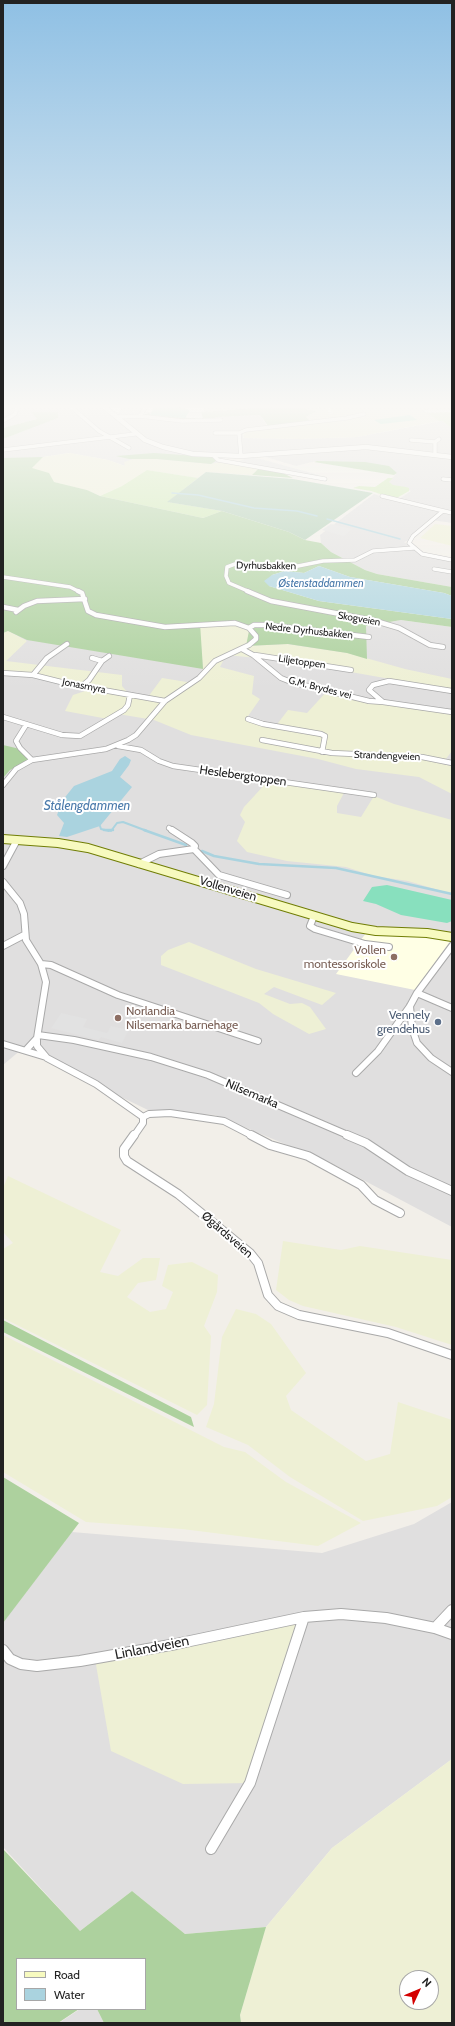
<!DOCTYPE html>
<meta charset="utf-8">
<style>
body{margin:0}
#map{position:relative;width:455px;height:2026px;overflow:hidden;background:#f2efe9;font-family:Cabin,sans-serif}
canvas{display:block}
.frame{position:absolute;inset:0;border:4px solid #222;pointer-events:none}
.legend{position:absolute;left:16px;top:1958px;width:130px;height:52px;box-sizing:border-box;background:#fff;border:1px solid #a7a7a7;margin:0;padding:5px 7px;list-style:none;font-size:12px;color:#222}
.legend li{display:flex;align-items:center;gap:8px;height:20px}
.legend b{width:20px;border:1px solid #a7a7a7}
.north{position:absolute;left:399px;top:1970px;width:40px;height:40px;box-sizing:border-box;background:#fff;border:1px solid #a7a7a7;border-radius:50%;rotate:46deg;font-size:11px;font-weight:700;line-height:16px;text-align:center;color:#222}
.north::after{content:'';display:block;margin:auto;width:14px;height:18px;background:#d40000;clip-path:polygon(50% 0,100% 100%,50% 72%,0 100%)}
</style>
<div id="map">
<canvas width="455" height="2026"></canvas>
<div class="frame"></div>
<ul class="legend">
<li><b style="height:5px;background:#f7fabf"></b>Road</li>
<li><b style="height:11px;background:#aad3df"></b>Water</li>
</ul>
<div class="north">N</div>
</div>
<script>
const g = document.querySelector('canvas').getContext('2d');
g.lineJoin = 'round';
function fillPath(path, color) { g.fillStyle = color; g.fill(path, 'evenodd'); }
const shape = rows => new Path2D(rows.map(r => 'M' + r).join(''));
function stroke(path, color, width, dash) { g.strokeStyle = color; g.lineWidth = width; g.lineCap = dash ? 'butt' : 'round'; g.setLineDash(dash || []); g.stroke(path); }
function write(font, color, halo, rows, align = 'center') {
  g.font = font + ' Cabin,sans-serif'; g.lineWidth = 4; g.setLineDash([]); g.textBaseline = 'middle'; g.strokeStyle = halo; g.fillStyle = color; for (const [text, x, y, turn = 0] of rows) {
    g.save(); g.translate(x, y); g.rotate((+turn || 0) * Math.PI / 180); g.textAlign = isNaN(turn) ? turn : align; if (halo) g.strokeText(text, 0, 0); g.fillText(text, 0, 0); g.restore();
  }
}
fillPath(shape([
 [3,405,99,405,115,417,138,416,209,421,217,417,260,415,268,427,243,431,243,438,298,439,357,437,442,421,452,428,452,523,432,520,410,540,404,542,434,557,452,560,452,587,377,574,365,570,331,552,321,543,320,535,374,494,396,501,411,491,393,486,388,482,397,473,317,461,296,466,255,454,209,455,220,462,252,475,206,472,198,478,125,466,108,460,69,453,37,458,3,458,3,439,58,418,32,413,37,419,3,428],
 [3,567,361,627,401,620,452,627,452,1227,333,1164,215,1115,148,1110,22,1049,3,1065,3,663,26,641,8,631],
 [452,1502,452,1759,332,1848,266,1927,185,1934,132,1891,80,1931,3,1847,3,1622,72,1532,322,1553,414,1524],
 [80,2009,97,2009,104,2023,59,2023]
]), '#e0dfdf');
fillPath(shape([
 [366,933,444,938,451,940,415,990,336,974]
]), '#ffffe5');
fillPath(shape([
 [202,405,311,405,313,408,327,407,328,413,334,414,328,406,315,407,314,405,452,405,452,409,422,410,439,421,357,437,298,439,244,438,243,431,313,423,306,417,316,411,291,406,205,412],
 [70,453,108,460,125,466,124,462,133,459,157,459,211,464,220,462,258,469,252,475,206,472,198,478,147,470,122,486,100,496,87,490,53,482,31,469,43,457],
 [435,524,452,526,452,546,420,538],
 [199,623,250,626,247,646,287,644,348,653,405,669,452,679,452,690,289,661,226,655,220,667,254,676,252,694,260,699,246,719,275,727,288,710,307,713,328,690,377,702,452,712,452,751,442,764,452,766,452,794,419,777,356,769,318,759,191,735,154,720,118,714,108,719,65,711,73,695,91,689,32,675,3,673,3,632,8,631,27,641,6,661,122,675,122,686,130,695,148,697,162,678,193,683,203,669],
 [267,782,345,791,337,806,337,813,361,817,374,796,394,804,452,820,452,894,408,881,374,876,346,867,287,861,247,852,237,841,245,822,240,815,244,807],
 [189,942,256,969,336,993,322,1005,274,987,264,994,290,1004,302,1003,310,1007,326,1029,309,1034,273,1014,259,1003,161,965,161,956,168,950],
 [8,1176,121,1230,100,1272,118,1276,143,1258,160,1258,156,1280,138,1283,127,1297,150,1312,166,1309,173,1292,162,1286,168,1265,192,1262,218,1275,217,1292,204,1326,211,1336,207,1405,197,1415,3,1318,3,1249,13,1243,4,1233,3,1228,3,1188],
 [283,1241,341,1250,360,1246,452,1260,452,1345,396,1327,303,1306,289,1300,276,1290],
 [236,1309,256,1314,271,1324,306,1373,286,1396,291,1410,366,1461,390,1454,398,1402,452,1420,452,1497,437,1506,363,1521,290,1477,248,1445,206,1427,214,1404,222,1337],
 [3,1335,224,1447,245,1452,286,1482,361,1523,318,1546,182,1529,86,1522,3,1472],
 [302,1620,252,1783,183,1784,111,1751,95,1659],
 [452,1759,452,2023,241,2023,240,2015,266,1927,332,1848],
 [407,1978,431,1978,431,2002,407,2002]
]), '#eef0d5');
fillPath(shape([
 [452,412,452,428,442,421,439,421,427,413],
 [147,470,198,478,168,502,222,511,203,518,100,496,122,486],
 [388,478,393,478,389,482,393,485,406,487,409,488,409,491,395,499,371,491,353,488,359,486,375,487]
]), '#cdebb0');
fillPath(shape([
 [291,406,316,411,306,417,311,422,269,427,260,415,217,417,209,421,190,420,143,415,149,413,151,414,151,415,203,419,201,412],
 [31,412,58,412,58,418,3,439,3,428,37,419],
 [154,453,212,457,216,461,211,464,157,459,129,459,116,456],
 [43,457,32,468,49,473,54,482,87,490,100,496,203,518,222,511,289,532,305,540,321,543,331,552,365,570,377,574,452,587,452,596,444,593,350,577,319,566,304,573,285,571,272,575,269,586,319,601,452,619,452,627,401,620,366,626,367,659,347,653,288,644,246,646,250,626,200,623,203,669,27,640,8,631,3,633,3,458],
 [317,461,365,462,389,466,397,473,394,475,314,462],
 [258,469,283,473,293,478,252,475],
 [3,745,20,749,30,759,10,770,3,778],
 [3,1320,191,1417,194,1427,3,1332],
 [3,1477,79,1523,3,1623],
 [3,1849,80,1931,132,1891,185,1934,266,1927,240,2015,241,2023,104,2023,97,2009,145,2009,145,1959,17,1959,17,2009,79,2009,58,2023,3,2023]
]), '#add19e');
fillPath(shape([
 [206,472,293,479,373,493,305,540,289,532,222,511,167,502]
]), '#aacbaf');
fillPath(shape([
 [155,405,185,408,190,411,185,418,150,415],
 [410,415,417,420,381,424,374,420],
 [387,885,452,900,452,921,447,923,401,915,376,904,363,901,372,887]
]), '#88e0be');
fillPath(shape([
 [124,405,145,405,139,415,118,414],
 [248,457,261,459,319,475,315,477,238,462],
 [331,524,352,529,344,536,322,530],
 [61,1013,87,1019,83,1027,107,1033,111,1026,129,1030,122,1043,101,1037,99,1040,51,1028]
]), '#e2e2e2');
fillPath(shape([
 [319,566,350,577,444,593,452,596,452,619,319,601,269,586,264,581,272,575,285,571,304,573],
 [125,756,131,760,129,765,120,777,132,787,100,826,67,837,59,836,64,823,57,815,62,801,74,786,112,771,120,759]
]), '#aad3df');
stroke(shape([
 [172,493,198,495,254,508,297,511,317,516],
 [327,519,400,539]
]), '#aad3df', 1.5);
stroke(shape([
 [100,826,101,829,109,831],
 [111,831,117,823,123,822,147,831]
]), '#aad3df', 2);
stroke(shape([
 [104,830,113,830],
 [144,830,186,845],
 [202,851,214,856,259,864,336,868,452,894]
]), '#aad3df', 2.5);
const minorFar4 = shape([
 [69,405,99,431,129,448],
 [140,416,147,405],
 [116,417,140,416,182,421,221,420],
 [3,421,15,414,18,405],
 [215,433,239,433],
 [411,440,435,442],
 [3,450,135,434],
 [435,455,435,442,439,439],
 [214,456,218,460,325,479],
 [241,456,239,433,246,430,347,418,364,414],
 [443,479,452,480],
 [382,496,452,513],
 [443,511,413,536,409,543,422,554,452,560],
 [434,569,452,572],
 [3,577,70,587,80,592],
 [250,592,229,583,226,576,227,567,235,564,298,566,323,561,355,560,373,551,414,548]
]);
const minorFar3 = shape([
 [247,591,271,601,372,620,399,628,430,645,443,647],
 [3,607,18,610],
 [16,612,24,606,37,601,85,599],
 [249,628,254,625,268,625,369,637],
 [242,649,253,655,281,678,291,682,369,701,383,702],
 [255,655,351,670],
 [102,661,109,656],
 [3,673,33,675,69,684,165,701],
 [33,675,47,658,67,644],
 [82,686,89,680,102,661,92,658],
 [452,691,389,681,373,685,369,690,383,702,452,712],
 [3,717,62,735,80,736,124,710,128,705,130,695],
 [248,719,263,724,321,734,325,736,322,752],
 [26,725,16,741,20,748,32,760],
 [262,740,332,753,422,757,452,763],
 [118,746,141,750,159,761,173,766,374,795],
 [3,785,16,769,32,760,106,749,128,740,136,735,165,701,199,678,215,661,249,645,256,639,256,636,249,628,235,623,165,627,96,615,88,611,82,593,78,591],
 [169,828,173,831]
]);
const minorFar2 = shape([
 [194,849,219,875,287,895],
 [139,864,159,854,194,849,195,846,192,843,172,830],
 [3,866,17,840],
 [3,882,20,903,24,914,26,940,41,964,46,982,37,1038,26,1050],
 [314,916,310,926,315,929,365,944,389,947],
 [3,946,24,935],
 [41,964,51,965,118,995,258,1041],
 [417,993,452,1008],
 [410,1006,412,1028,417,1043,431,1058,452,1072],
 [38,1035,74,1040,151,1057,208,1075,350,1136],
 [37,1040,37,1046,47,1058,96,1084,143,1117,143,1123,134,1136],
 [3,1044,46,1057],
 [356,1073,378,1051,410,1006,417,993,452,946],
 [143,1117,149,1114,170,1113,224,1121,253,1136]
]);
const minorFar1 = shape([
 [134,1135,124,1149,124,1156,127,1161,178,1194,250,1253,258,1263,268,1295,278,1306,299,1315,388,1333,452,1355],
 [251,1135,270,1145,308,1156,361,1185,375,1200,400,1213],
 [347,1135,366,1143,408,1171,452,1191]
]);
const minor = shape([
 [435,1628,452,1610],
 [3,1650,10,1659,21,1664,37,1666,80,1661,176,1644,304,1617,341,1614,386,1618,435,1628,452,1634],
 [211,1849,250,1783,304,1617]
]);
const tertiary = shape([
 [102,405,145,440,163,447,193,454,241,456,366,447,452,457]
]);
const secondary = shape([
 [3,839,58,843,88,848,352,927,376,931,427,933,452,937]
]);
stroke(minorFar4, '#a9a9a9', 4.5);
stroke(minorFar3, '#a9a9a9', 6);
stroke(minorFar2, '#a9a9a9', 8);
stroke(minorFar1, '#a9a9a9', 10);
stroke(minor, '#a9a9a9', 12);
stroke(tertiary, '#a9a9a9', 5.5);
stroke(secondary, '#707d05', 10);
stroke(minorFar4, '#fff', 3.5);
stroke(minorFar3, '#fff', 4.5);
stroke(minorFar2, '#fff', 6);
stroke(minorFar1, '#fff', 8);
stroke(minor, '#fff', 10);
stroke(tertiary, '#fff', 4.5);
stroke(secondary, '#f7fabf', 8);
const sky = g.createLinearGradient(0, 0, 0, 689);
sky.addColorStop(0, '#8fc0e4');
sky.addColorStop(0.59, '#f9f8f5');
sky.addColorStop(1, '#f9f8f500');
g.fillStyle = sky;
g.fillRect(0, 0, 455, 689);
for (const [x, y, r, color] of [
 [394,957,4,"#8d6e63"],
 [118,1018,4,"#8d6e63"],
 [438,1022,4,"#5c6f8a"]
]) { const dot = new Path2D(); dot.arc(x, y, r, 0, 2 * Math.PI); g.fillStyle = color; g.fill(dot); stroke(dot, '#fff', 1.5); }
write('10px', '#222', '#fff', [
 ["Dyrhusbakken",266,566,1],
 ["Skogveien",359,619,10],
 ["Nedre Dyrhusbakken",309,631,6],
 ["Liljetoppen",302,662,8],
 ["Jonasmyra",84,686,11],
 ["G.M. Brydes vei",320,688,14],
 ["Strandengveien",387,756,2]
]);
write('italic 11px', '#4a7aab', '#fff', [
 ["Østenstaddammen",321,584]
]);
write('12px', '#222', '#fff', [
 ["Heslebergtoppen",243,776,8],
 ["Vollenveien",228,889,17],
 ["Nilsemarka",252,1094,23],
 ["Øgårdsveien",227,1235,41]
]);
write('12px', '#785e54', '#fff', [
 ["Vollen",386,950],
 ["montessoriskole",386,964],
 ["Norlandia",126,1011,"left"],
 ["Nilsemarka barnehage",126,1025,"left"]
], 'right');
write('12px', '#4e5e75', '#fff', [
 ["Vennely",430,1015],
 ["grendehus",430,1029]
], 'right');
write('italic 13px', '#4a7aab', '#fff', [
 ["Stålengdammen",87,806]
]);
write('14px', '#222', '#fff', [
 ["Linlandveien",152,1648,-11]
]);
</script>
